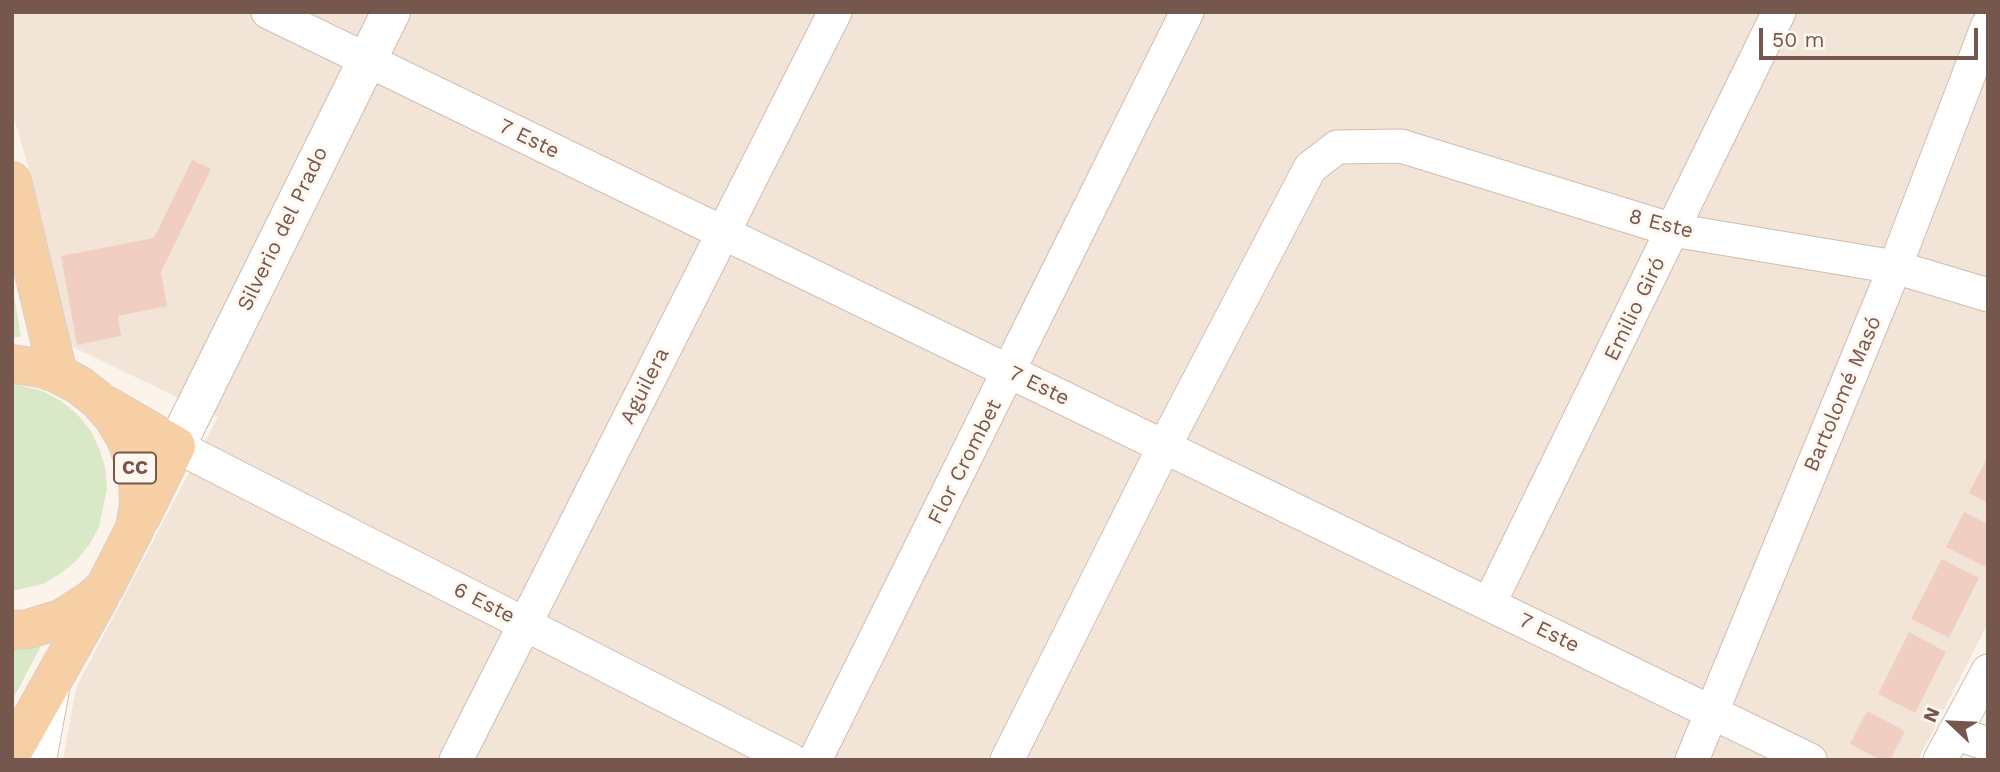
<!DOCTYPE html>
<meta charset="utf-8">
<style>
body{margin:0}
#map{position:relative;width:2000px;height:772px;overflow:hidden;background:#fcf3ea;font-family:"Work Sans",sans-serif}
canvas{display:block}
.frame{position:absolute;inset:0;border:14px solid #76574d;pointer-events:none}
.north{position:absolute;left:1916px;top:688px;width:70px;height:70px;-webkit-text-stroke:5px #fef7f0;paint-order:stroke;rotate:293deg;font-size:19px;font-weight:700;line-height:28px;text-align:center;color:#76574d}
.north::after{content:'';display:block;margin:auto;width:24px;height:32px;background:#76574d;clip-path:polygon(50% 0,100% 100%,50% 72%,0 100%)}
.scale{position:absolute;left:1759px;top:28px;width:219px;height:32px;box-sizing:border-box;border:4px solid #76574d;border-top:0;padding-left:9px;font-size:21px;line-height:24px;white-space:nowrap;color:#76574d;-webkit-text-stroke:5px #fef7f0;paint-order:stroke}
</style>
<div id="map">
<canvas width="2000" height="772"></canvas>
<div class="frame"></div>
<div class="north">N</div>
<div class="scale">50 m</div>
</div>
<script>
const g = document.querySelector('canvas').getContext('2d');
g.lineJoin = 'round';
function fillPath(path, color) { g.fillStyle = color; g.fill(path, 'evenodd'); }
const shape = rows => new Path2D(rows.map(r => 'M' + r).join(''));
function stroke(path, color, width, dash) { g.strokeStyle = color; g.lineWidth = width; g.lineCap = dash ? 'butt' : 'round'; g.setLineDash(dash || []); g.stroke(path); }
function write(font, color, halo, rows, align = 'center') {
  g.font = font + ' "Work Sans",sans-serif'; g.lineWidth = 6; g.setLineDash([]); g.textBaseline = 'middle'; g.strokeStyle = halo; g.fillStyle = color; for (const [text, x, y, turn = 0] of rows) {
    g.save(); g.translate(x, y); g.rotate((+turn || 0) * Math.PI / 180); g.textAlign = isNaN(turn) ? turn : align; if (halo) g.strokeText(text, 0, 0); g.fillText(text, 0, 0); g.restore();
  }
}
fillPath(shape([
 [12,12,1988,12,1988,623,1918,760,63,760,76,688,218,417,71,346,28,166,12,111]
]), '#f3e4d8');
fillPath(shape([
 [12,284,21,337,12,337],
 [12,384,43,391,61,401,77,414,90,430,99,448,105,467,107,488,99,527,89,545,76,561,60,574,43,584,12,591],
 [43,642,12,701,12,648]
]), '#d9e9c8');
fillPath(shape([
 [192,160,211,169,161,272,167,306,118,316,121,336,77,345,61,256,154,238],
 [1988,456,1988,503,1969,493],
 [1964,512,1988,524,1988,562,1985,567,1946,547],
 [1942,559,1979,578,1949,638,1911,619],
 [1909,632,1946,652,1915,713,1878,694],
 [1867,711,1905,731,1890,760,1881,760,1850,744]
]), '#f0cfc2');
const street = shape([
 [268,12,1810,760],
 [176,446,791,760],
 [1489,604,1779,12],
 [1954,733,1988,744],
 [456,760,835,12],
 [815,760,1187,12],
 [1007,760,1164,447,1310,168,1337,147,1401,146,1673,230,1895,267,1988,295],
 [1692,760,1895,267,1988,25],
 [1940,760,1988,671]
]);
const secondary = shape([
 [176,446,391,12],
 [37,760,50,689]
]);
const primary = shape([
 [12,181,58,374],
 [12,364,41,368,58,374,79,385,98,400,113,417,125,437,133,458,138,480,139,504,135,528,105,587,92,599,61,619,28,629,12,630],
 [106,405,176,446,141,517],
 [12,753,99,598]
]);
stroke(street, '#d0bcb2', 35);
stroke(secondary, '#d3bbaf', 40);
stroke(primary, '#d9d0cd', 40);
stroke(street, '#fff', 33);
stroke(secondary, '#fff', 38);
stroke(primary, '#f7cfa5', 38);
for (const [x, y, w] of [
 [135,468,42]
]) { const box = new Path2D(); box.roundRect(x - w / 2, y - 15.5, w, 31, 5); g.fillStyle = '#fef7f0'; g.fill(box); stroke(box, '#76574d', 2); }
write('bold 19px', '#76574d', null, [
 ["CC",135,468]
]);
write('21px', '#76574d', '#fef7f0', [
 ["7 Este",529,139,26],
 ["8 Este",1661,224,14],
 ["Silverio del Prado",283,229,-64],
 ["Emilio Giró",1635,309,-64],
 ["Aguilera",645,386,-63],
 ["7 Este",1039,386,26],
 ["Bartolomé Masó",1843,394,-67],
 ["Flor Crombet",965,462,-63],
 ["6 Este",484,603,27],
 ["7 Este",1549,633,26]
]);
</script>
